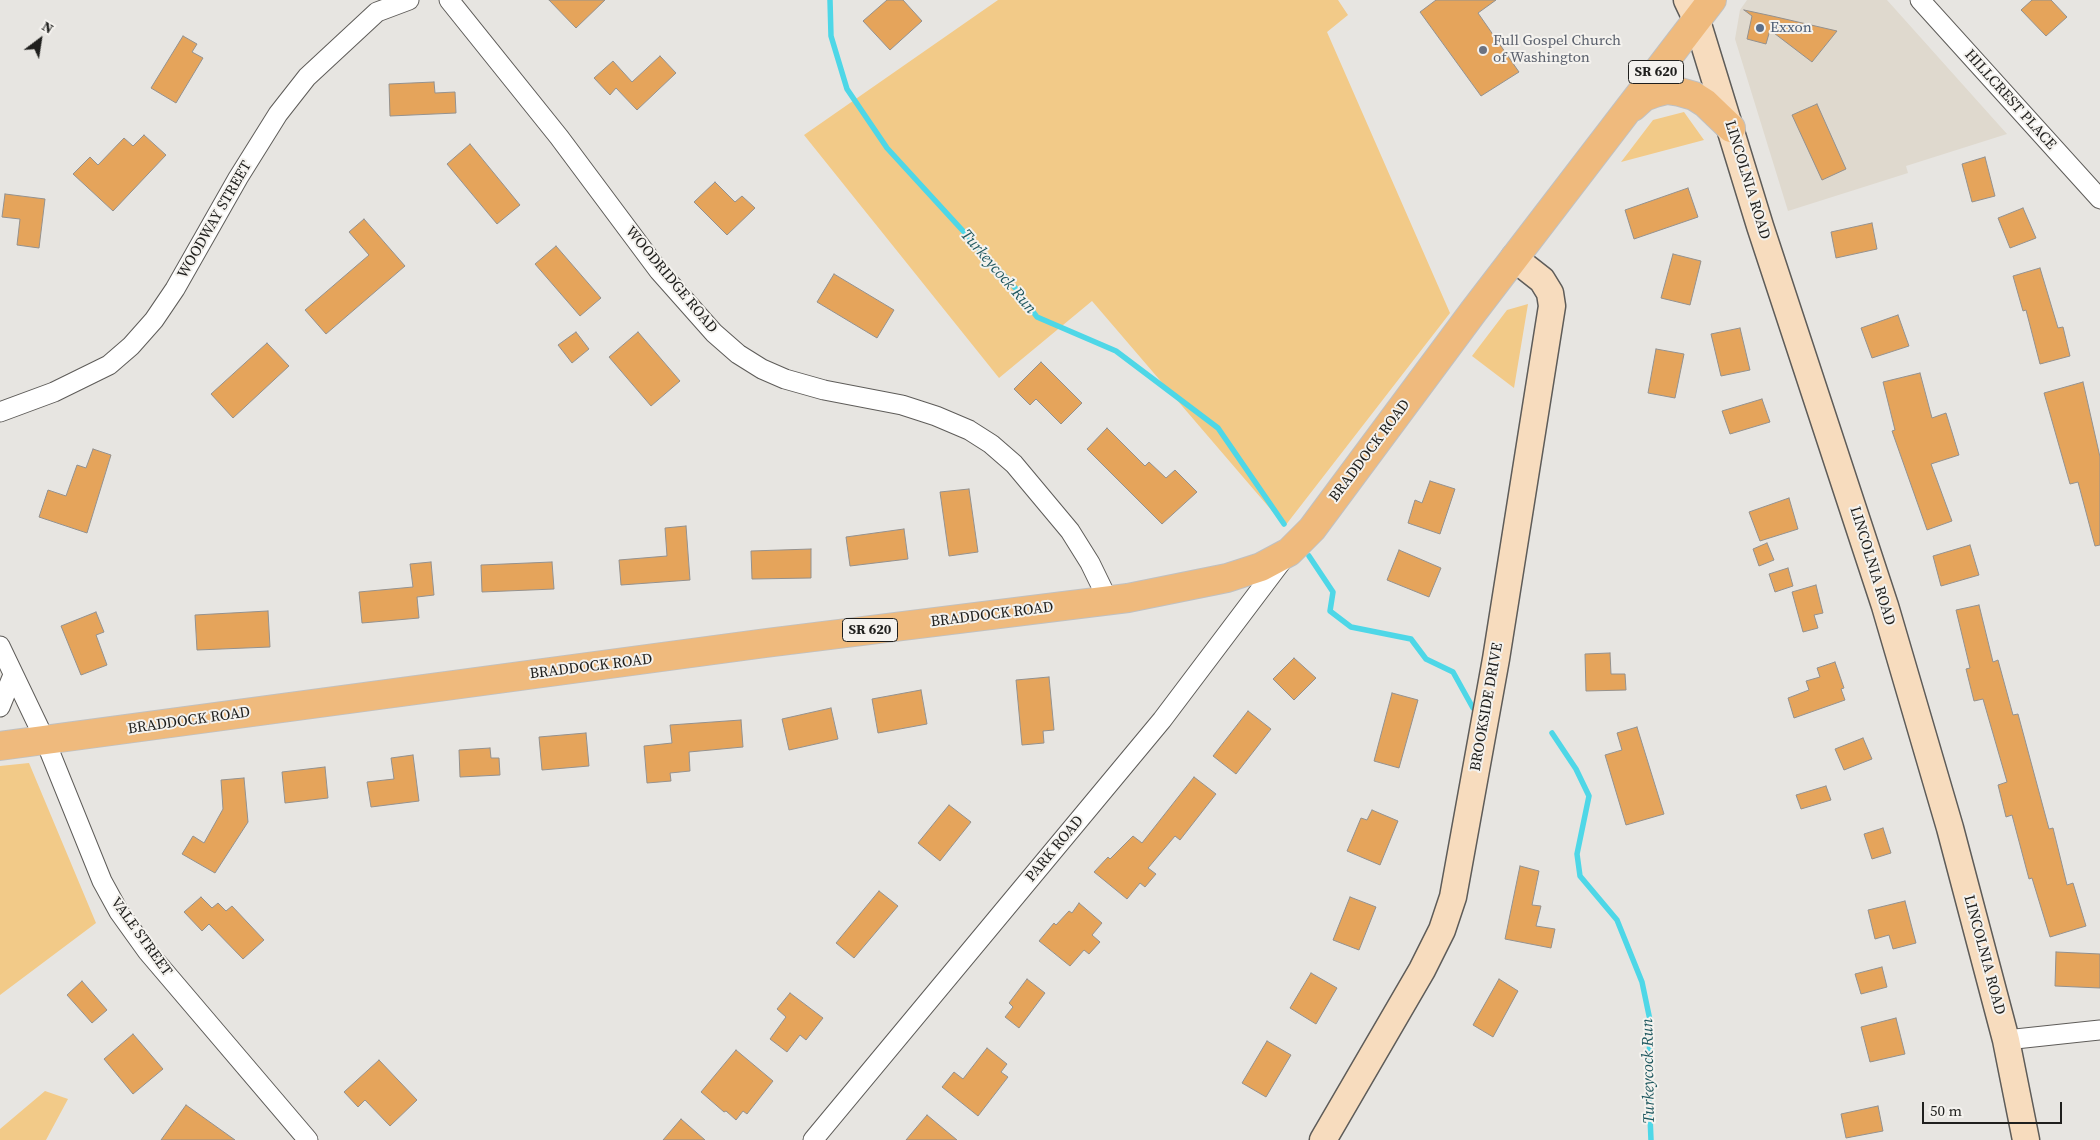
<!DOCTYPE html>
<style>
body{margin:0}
#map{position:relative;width:2100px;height:1140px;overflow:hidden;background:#e7e5e1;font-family:"Source Serif 4",serif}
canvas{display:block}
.north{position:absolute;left:15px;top:15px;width:50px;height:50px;-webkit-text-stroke:4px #f4f2ee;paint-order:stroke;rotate:31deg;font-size:14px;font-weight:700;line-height:20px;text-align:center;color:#1f1f1d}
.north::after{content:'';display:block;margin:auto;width:18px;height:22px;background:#1f1f1d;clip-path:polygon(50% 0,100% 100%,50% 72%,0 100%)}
.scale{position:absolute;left:1922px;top:1102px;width:140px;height:22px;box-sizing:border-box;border:2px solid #1f1f1d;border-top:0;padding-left:6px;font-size:15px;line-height:18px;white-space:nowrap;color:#1f1f1d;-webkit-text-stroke:4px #f4f2ee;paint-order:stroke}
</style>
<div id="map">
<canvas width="2100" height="1140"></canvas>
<div class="north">N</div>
<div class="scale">50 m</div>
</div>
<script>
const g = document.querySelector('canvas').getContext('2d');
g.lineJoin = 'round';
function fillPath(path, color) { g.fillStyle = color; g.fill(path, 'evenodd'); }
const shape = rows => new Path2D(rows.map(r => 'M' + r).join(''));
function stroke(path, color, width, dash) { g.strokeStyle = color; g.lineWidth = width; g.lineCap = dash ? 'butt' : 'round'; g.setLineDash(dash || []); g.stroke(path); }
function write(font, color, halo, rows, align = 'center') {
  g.font = font + ' "Source Serif 4",serif'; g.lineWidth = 4; g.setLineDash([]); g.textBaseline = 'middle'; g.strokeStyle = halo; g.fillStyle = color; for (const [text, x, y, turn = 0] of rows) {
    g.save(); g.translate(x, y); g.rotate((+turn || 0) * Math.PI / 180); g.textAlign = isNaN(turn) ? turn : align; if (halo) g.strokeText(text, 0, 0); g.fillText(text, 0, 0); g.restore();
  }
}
fillPath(shape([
 [1747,0,1887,0,2007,134,1906,166,1908,173,1788,211,1735,39,1740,10]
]), '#dfd9ce');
fillPath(shape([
 [998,0,1338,0,1348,15,1327,32,1450,313,1285,526,1092,301,999,378,804,135],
 [1684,112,1704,140,1621,162,1653,120],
 [1528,304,1514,388,1472,356,1507,310],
 [29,763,96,923,0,995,0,766],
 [45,1091,68,1099,46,1140,0,1140,0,1129]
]), '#f2ca88');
stroke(shape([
 [830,0,831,36,847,89,887,148,1018,291,1037,317,1116,351,1218,428,1284,524],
 [1309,556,1333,592,1330,611,1351,627,1411,639,1426,659,1453,672,1473,708],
 [1552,733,1576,769,1589,796,1577,854,1580,876,1617,920,1642,982,1651,1025,1648,1069,1651,1140]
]), '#4ed7e7', 5.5);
const building = shape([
 [549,0,605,0,576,28,549,0],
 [887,0,903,0,922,21,890,50,863,21,887,0],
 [1436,0,1496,0,1478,13,1519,72,1481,96,1420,12,1436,0],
 [2032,0,2051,0,2067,17,2046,36,2021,10,2032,0],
 [1744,10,1772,16,1837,31,1812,62,1770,30,1766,44,1747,39,1752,16,1744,10],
 [183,36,197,44,192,52,203,58,176,103,151,88,183,36],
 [660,56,676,73,637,110,616,88,610,95,594,78,613,61,632,82,660,56],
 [434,82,435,93,455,92,456,113,390,116,389,84,434,82],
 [1817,104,1846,169,1822,180,1792,115,1817,104],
 [144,135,166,155,113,211,73,174,90,157,98,165,124,138,133,146,144,135],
 [470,144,520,205,497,224,447,164,470,144],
 [1985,157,1995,196,1972,202,1962,164,1985,157],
 [715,182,735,202,742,196,755,208,727,235,694,202,715,182],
 [1688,188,1698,217,1634,239,1625,210,1688,188],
 [5,194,45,199,39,248,17,245,20,219,2,217,5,194],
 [2023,208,2036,238,2010,248,1998,218,2023,208],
 [364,219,405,266,326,334,305,310,369,255,349,232,364,219],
 [1872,223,1877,249,1836,258,1831,232,1872,223],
 [556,246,601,298,580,316,535,264,556,246],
 [1673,254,1701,261,1690,305,1661,298,1673,254],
 [2040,268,2058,328,2063,327,2070,356,2040,364,2026,310,2023,311,2013,276,2040,268],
 [834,274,894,310,877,338,817,302,834,274],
 [1898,315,1909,346,1872,358,1861,328,1898,315],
 [1740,328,1750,370,1721,376,1711,334,1740,328],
 [576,332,589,349,572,363,558,345,576,332],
 [638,332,680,381,651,406,609,357,638,332],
 [267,343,289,366,233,418,211,394,267,343],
 [1656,349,1684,354,1675,398,1648,393,1656,349],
 [1041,362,1082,403,1061,424,1036,399,1030,405,1014,389,1041,362],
 [1920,373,1932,418,1946,413,1959,455,1931,464,1952,521,1927,530,1892,431,1895,430,1883,382,1920,373],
 [2083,382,2100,457,2100,545,2095,546,2078,482,2070,484,2044,393,2083,382],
 [1762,399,1770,422,1730,434,1722,411,1762,399],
 [1107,428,1145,466,1149,462,1166,478,1175,470,1197,492,1162,524,1087,449,1107,428],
 [93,449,111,455,87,533,39,517,48,490,66,496,77,465,86,468,93,449],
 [1430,481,1455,489,1440,534,1408,523,1415,500,1422,503,1430,481],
 [969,489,978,552,949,556,940,492,969,489],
 [1789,498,1798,529,1760,541,1749,512,1789,498],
 [686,526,690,580,621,585,619,560,667,556,665,528,686,526],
 [904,529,908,559,850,566,846,537,904,529],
 [1767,543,1774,560,1759,566,1753,549,1767,543],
 [1970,545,1979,575,1941,586,1933,556,1970,545],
 [811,549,811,578,752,579,751,551,811,549],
 [1399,550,1441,568,1429,597,1387,580,1399,550],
 [431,562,434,595,417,597,419,618,362,623,359,592,413,587,410,564,431,562],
 [552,562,554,589,482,592,481,565,552,562],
 [1788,568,1793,586,1775,592,1769,574,1788,568],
 [1816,585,1823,613,1814,615,1818,628,1803,632,1792,592,1816,585],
 [1979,605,1993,662,1998,660,2013,715,2018,714,2049,829,2053,828,2067,885,2073,883,2086,926,2050,937,2032,878,2029,879,2012,815,2006,817,1998,785,2007,782,1983,699,1974,701,1966,669,1970,668,1956,610,1979,605],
 [268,611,270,647,197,650,195,615,268,611],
 [96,612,104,632,96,635,107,665,81,675,61,626,96,612],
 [1610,653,1611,674,1625,674,1626,690,1586,691,1585,654,1610,653],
 [1294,658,1316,678,1294,700,1273,679,1294,658],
 [1835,662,1844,688,1841,689,1845,700,1794,718,1788,698,1809,690,1806,681,1820,677,1817,668,1835,662],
 [1049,677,1054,730,1043,731,1044,743,1022,745,1016,680,1049,677],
 [921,690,927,724,878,733,872,699,921,690],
 [1392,693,1418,700,1399,768,1374,761,1392,693],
 [831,708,838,739,789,750,782,719,831,708],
 [1248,711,1271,729,1236,774,1213,756,1248,711],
 [741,720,743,747,689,752,690,771,670,773,671,781,647,783,644,746,672,743,670,725,741,720],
 [1637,727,1664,814,1626,825,1605,755,1622,750,1617,733,1637,727],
 [586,733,589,766,542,770,539,737,586,733],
 [1863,738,1872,759,1844,770,1835,749,1863,738],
 [490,748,491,758,499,758,500,775,460,777,459,750,490,748],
 [413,755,419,801,371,807,367,782,394,779,391,758,413,755],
 [325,767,328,798,285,803,282,772,325,767],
 [1194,777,1216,794,1180,840,1175,836,1148,868,1156,874,1145,887,1140,883,1127,899,1094,872,1108,857,1110,859,1133,836,1142,843,1194,777],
 [244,778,248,822,215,873,182,854,193,836,204,843,223,809,221,780,244,778],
 [1826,786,1831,800,1801,809,1796,795,1826,786],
 [949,805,971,822,940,861,918,843,949,805],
 [1372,810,1398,821,1380,865,1347,851,1361,818,1367,820,1372,810],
 [1883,828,1891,853,1872,859,1864,834,1883,828],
 [1520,866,1539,871,1532,905,1541,906,1536,926,1555,929,1551,948,1505,939,1520,866],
 [879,891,898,906,854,958,836,943,879,891],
 [201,897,212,908,218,903,226,911,232,906,264,940,243,959,209,924,202,931,184,912,201,897],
 [1350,897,1376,907,1359,950,1333,940,1350,897],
 [1905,901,1916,943,1893,949,1889,935,1875,939,1868,910,1905,901],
 [1079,903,1102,923,1092,935,1100,942,1089,954,1084,950,1070,966,1039,941,1054,923,1056,925,1069,911,1072,913,1079,903],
 [2056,952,2100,954,2100,988,2055,986,2056,952],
 [1882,967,1887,987,1861,994,1855,974,1882,967],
 [1311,973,1337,988,1316,1024,1290,1008,1311,973],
 [1027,979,1045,993,1019,1028,1005,1017,1013,1007,1009,1003,1027,979],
 [1499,979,1518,991,1493,1037,1473,1025,1499,979],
 [82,981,107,1010,92,1023,67,995,82,981],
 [790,993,823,1018,806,1040,800,1035,787,1052,770,1039,786,1017,777,1009,790,993],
 [1896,1018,1905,1054,1870,1062,1861,1027,1896,1018],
 [133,1034,163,1069,133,1094,104,1059,133,1034],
 [1267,1041,1291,1055,1266,1097,1242,1083,1267,1041],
 [987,1048,1007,1064,1001,1072,1008,1077,978,1116,942,1087,954,1072,963,1079,987,1048],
 [736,1050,773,1081,747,1114,743,1111,736,1120,726,1111,724,1112,701,1092,736,1050],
 [379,1060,417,1100,390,1126,365,1100,358,1107,344,1092,379,1060],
 [186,1105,235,1140,161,1140,186,1105],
 [1878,1106,1883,1131,1846,1138,1841,1114,1878,1106],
 [927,1115,957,1140,906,1140,927,1115],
 [681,1119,705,1140,663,1140,681,1119]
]);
fillPath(building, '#e5a45b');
stroke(building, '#94918e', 1);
const street = shape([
 [449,0,559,137,659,271,714,333,738,354,762,369,785,379,824,390,902,405,936,416,969,430,991,444,1014,464,1070,531,1090,563,1108,600],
 [1920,0,2100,199],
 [0,412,54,392,109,365,131,346,154,320,175,289,238,178,278,114,307,77,377,12,409,0],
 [0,646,45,740,102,881,119,912,147,951,308,1140],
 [0,707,13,675],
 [2006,1040,2100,1030],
 [813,1140,1162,720,1285,557]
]);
const secondary = shape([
 [1687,0,1697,21,1760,226,1885,606,1950,828,2006,1040,2026,1140],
 [1323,1140,1422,970,1442,930,1453,897,1496,659,1552,306,1550,293,1542,280,1514,258]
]);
const primary = shape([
 [1633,107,1644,97,1655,93,1667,90,1680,92,1694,96,1705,103,1731,128],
 [0,746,766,643,1128,598,1227,578,1261,567,1289,552,1312,529,1473,312,1712,0]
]);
stroke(street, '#5e5c59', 21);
stroke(secondary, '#5e5c59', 29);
stroke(primary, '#c0c0c0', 30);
stroke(street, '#fff', 19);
stroke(secondary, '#f7dcbe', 26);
stroke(primary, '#efba7d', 28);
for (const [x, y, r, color] of [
 [1760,28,5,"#5c6f8a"],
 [1483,50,5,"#6b7280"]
]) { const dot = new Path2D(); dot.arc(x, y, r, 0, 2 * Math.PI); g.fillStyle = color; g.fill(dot); stroke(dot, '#f4f2ee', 2); }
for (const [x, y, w] of [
 [1656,72,55],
 [870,630,55]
]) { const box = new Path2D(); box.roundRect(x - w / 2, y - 11.5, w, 23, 4); g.fillStyle = '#f4f2ee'; g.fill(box); stroke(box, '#1f1f1d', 1); }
write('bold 14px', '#1f1f1d', null, [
 ["SR 620",1656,72],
 ["SR 620",870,630]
]);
write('15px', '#4e5e75', '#f4f2ee', [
 ["Exxon",1770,28]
], 'left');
write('15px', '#5b616d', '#f4f2ee', [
 ["Full Gospel Church",1493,41],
 ["of Washington",1493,58]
], 'left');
write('15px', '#1f1f1d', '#f4f2ee', [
 ["HILLCREST PLACE",2010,100,48],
 ["LINCOLNIA ROAD",1747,180,73],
 ["WOODWAY STREET",215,220,-60],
 ["WOODRIDGE ROAD",671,280,50],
 ["BRADDOCK ROAD",1370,451,-53],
 ["LINCOLNIA ROAD",1872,566,73],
 ["BRADDOCK ROAD",992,615,-7],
 ["BRADDOCK ROAD",591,667,-7],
 ["BROOKSIDE DRIVE",1487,707,-80],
 ["BRADDOCK ROAD",189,721,-8],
 ["PARK ROAD",1055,849,-50],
 ["VALE STREET",141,937,54],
 ["LINCOLNIA ROAD",1984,955,75]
]);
write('italic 16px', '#1e575e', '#f4f2ee', [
 ["Turkeycock Run",998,272,49],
 ["Turkeycock Run",1649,1071,-91]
]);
</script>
